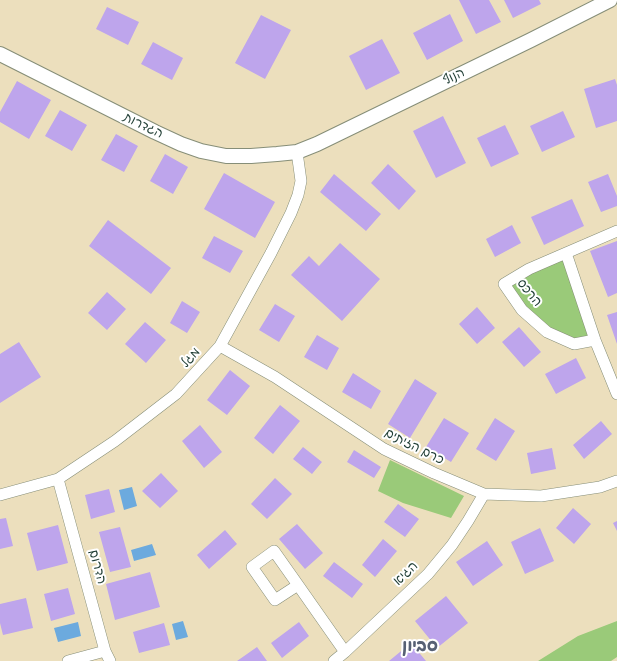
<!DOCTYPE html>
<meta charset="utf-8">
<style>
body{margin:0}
canvas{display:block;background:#ecdfbd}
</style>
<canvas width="617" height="661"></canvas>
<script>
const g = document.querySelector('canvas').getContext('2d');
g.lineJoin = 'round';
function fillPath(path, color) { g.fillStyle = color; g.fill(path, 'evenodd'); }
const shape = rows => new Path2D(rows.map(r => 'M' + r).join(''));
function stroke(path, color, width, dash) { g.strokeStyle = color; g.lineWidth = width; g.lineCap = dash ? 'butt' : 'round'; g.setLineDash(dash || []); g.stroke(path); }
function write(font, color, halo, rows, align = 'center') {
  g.font = font + ' "Balsamiq Sans","Playpen Sans Hebrew",sans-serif'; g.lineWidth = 4; g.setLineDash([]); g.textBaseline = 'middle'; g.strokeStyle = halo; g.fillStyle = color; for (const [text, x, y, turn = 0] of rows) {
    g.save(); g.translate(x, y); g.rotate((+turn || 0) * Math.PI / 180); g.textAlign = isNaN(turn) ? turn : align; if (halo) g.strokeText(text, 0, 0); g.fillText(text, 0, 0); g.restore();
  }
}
fillPath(shape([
 [566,253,595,340,574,344,547,332,504,284],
 [390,460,464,496,451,518,403,503,378,491],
 [617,621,617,657,611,661,538,661,578,636]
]), '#9aca79');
fillPath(shape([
 [132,487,137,506,124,510,119,490],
 [152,544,156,555,134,561,131,550],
 [183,621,188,637,176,640,172,624],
 [78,622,81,636,58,642,54,628]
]), '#6caade');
fillPath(shape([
 [459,0,489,0,501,22,476,34],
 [504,0,539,0,541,4,513,18],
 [107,7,139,22,128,45,96,29],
 [450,14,463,41,427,60,413,33],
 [261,15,291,30,265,79,235,63],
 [382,39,400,73,366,90,349,56],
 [153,42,183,58,172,80,141,64],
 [615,79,617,85,617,121,596,128,584,89],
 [17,81,51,100,29,139,0,122,0,112],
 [60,110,87,125,72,151,45,136],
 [563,111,575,137,542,152,530,126],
 [443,116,466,163,436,178,413,131],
 [505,125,519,154,491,167,477,138],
 [116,134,138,146,124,172,101,160],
 [165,154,188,167,173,194,150,181],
 [388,164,416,191,399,210,371,183],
 [224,173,275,202,255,238,204,209],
 [334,174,381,214,366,231,320,192],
 [608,174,617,196,617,206,601,212,588,182],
 [572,199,584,226,544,245,531,217],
 [108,220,171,268,151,294,89,246],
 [512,225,521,243,495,257,486,239],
 [214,236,243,251,230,273,202,258],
 [617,241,617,293,608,297,590,251],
 [340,243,380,279,342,321,291,275,309,256,319,266],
 [107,292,126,309,107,330,88,313],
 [182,301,200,312,187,333,170,323],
 [275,304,295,316,279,342,259,330],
 [477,307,495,328,477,344,459,324],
 [617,312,617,344,607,315],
 [145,322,166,340,146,363,125,344],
 [519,327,541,352,524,367,502,342],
 [317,335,339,348,327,370,304,357],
 [19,342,41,377,0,403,0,354],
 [576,358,586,378,556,394,545,374],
 [230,370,250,386,227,415,207,400],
 [353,373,381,391,371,409,342,392],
 [415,379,437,393,410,438,388,424],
 [280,405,300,421,273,454,254,438],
 [444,418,469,433,451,462,426,447],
 [495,418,515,431,496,461,476,449],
 [601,421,612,434,584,459,573,445],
 [200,425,222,452,204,468,182,441],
 [303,447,322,462,312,474,293,459],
 [552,448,556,469,531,474,527,453],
 [354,450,381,467,374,478,347,462],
 [161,473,178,491,160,508,142,491],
 [275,478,292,494,267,519,251,504],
 [109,489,115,512,91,519,85,495],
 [398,504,419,519,405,537,384,522],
 [573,508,591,524,574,544,556,528],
 [6,518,13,546,0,549,0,519],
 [617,521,617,531,613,523],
 [297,524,323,553,305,569,279,539],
 [58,525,68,563,37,571,27,533],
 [120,527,131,567,110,572,99,532],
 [540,528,554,561,525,574,511,542],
 [225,530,237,544,209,569,197,555],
 [383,539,397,551,375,577,362,565],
 [487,541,503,565,473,586,456,562],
 [334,562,363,584,352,598,323,576],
 [150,572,160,607,115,620,106,584],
 [68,588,75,614,51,621,44,594],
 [446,596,468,623,437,648,415,621],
 [26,598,33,628,3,635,0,623,0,604],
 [299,622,309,636,282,658,271,643],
 [164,623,170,645,139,653,133,632],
 [411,643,426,661,389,661],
 [257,647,267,661,237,661]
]), '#bea5ec');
const minor = shape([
 [617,231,566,253,595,340,617,394],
 [566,253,529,269,504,284,522,310,547,332,574,344,595,340],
 [220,346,275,377,384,449,434,473,484,494,541,496,600,487,617,481],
 [58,479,105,651,110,661],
 [0,495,58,479,115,441,176,394,220,346,271,253,291,213,298,195,301,181,297,152],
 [298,585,275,600,252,567,274,551,298,585,345,652],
 [68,661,105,651],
 [334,661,345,652,428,574,452,545,468,521,484,494]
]);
const tertiary = shape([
 [0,54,155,132,181,144,201,151,226,156,251,156,277,154,297,152,317,144,531,40,610,0]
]);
stroke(minor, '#868e78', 12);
stroke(tertiary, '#868e78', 16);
stroke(minor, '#fff', 11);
stroke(tertiary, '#fff', 14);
write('13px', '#1f3d34', '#fff', [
 ["הנוף",454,77,-26],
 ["הגדרות",143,126,26],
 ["הרכס",529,293,51],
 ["מגל",191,358,-48],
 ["כרם הזיתים",414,447,27],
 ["הדרום",97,567,75],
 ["הגיא",406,574,-44]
]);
write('bold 17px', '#576174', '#fff', [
 ["סביון",420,647]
]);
</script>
